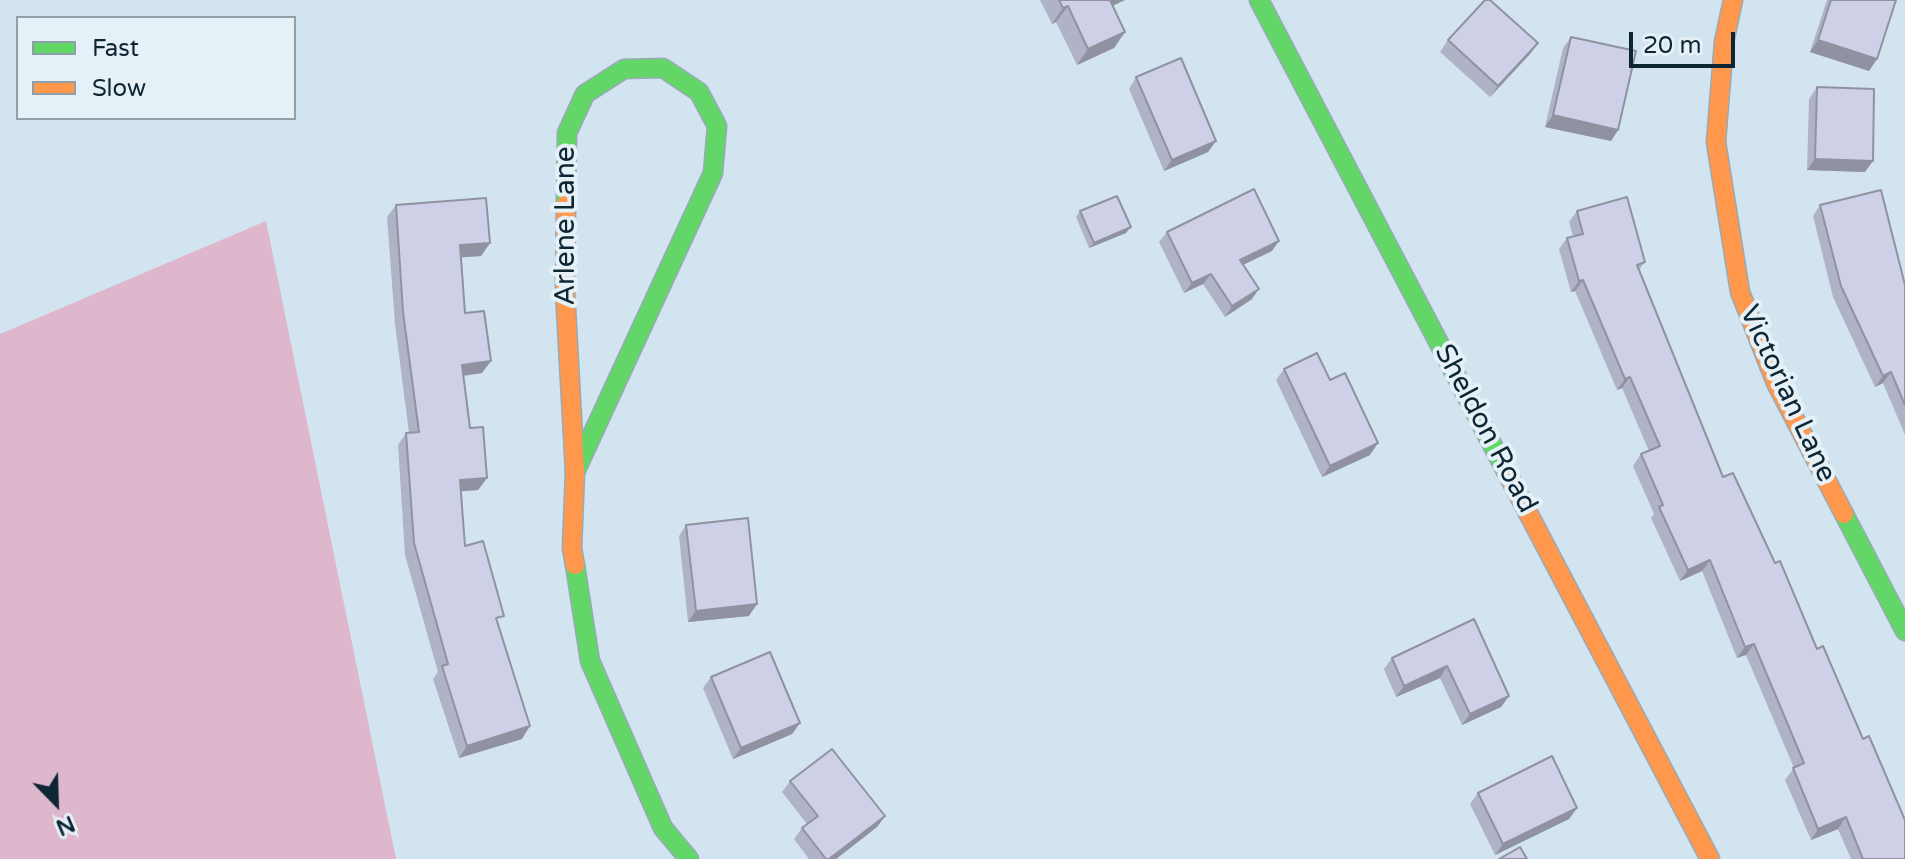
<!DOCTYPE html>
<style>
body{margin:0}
#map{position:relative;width:1905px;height:859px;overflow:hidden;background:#d2e4f0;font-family:"Varela Round",sans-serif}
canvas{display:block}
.legend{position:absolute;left:16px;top:16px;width:280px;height:104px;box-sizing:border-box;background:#e5f0f7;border:2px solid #8f9fa9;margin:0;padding:10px 14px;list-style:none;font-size:24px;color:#0e2533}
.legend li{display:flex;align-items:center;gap:16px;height:40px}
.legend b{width:40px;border:2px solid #8f9fa9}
.north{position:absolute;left:16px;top:763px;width:80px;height:80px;-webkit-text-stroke:6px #e5f0f7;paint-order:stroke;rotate:157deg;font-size:22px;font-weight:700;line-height:32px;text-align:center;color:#0e2533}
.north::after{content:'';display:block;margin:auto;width:28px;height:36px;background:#0e2533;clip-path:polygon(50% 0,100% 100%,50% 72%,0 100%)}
.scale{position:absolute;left:1629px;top:32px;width:106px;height:36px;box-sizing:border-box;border:4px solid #0e2533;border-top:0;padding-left:10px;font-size:24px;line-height:28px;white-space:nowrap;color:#0e2533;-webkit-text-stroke:6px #e5f0f7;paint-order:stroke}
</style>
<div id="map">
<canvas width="1905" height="859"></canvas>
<ul class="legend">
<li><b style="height:10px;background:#63d668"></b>Fast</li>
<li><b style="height:10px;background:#ff974d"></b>Slow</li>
</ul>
<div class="north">N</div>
<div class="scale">20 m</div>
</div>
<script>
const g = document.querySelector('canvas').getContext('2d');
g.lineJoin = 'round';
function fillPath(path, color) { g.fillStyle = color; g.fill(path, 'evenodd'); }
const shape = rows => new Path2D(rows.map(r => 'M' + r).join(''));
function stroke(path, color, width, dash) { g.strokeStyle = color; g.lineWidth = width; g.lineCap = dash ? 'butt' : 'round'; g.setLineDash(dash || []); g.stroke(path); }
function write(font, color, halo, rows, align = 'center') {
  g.font = font + ' "Varela Round",sans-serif'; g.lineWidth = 8; g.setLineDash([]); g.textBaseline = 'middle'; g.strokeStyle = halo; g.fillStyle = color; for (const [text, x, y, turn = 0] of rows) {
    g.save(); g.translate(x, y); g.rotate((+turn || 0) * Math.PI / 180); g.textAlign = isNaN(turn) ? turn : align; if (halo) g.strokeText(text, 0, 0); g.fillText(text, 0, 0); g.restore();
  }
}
fillPath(shape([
 [266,221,396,859,0,859,0,334]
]), '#deb7cc');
const fast = shape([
 [1259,0,1506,471],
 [566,204,567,133,585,94,624,69,663,68,699,92,717,126,713,173,575,472],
 [1844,514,1905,631],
 [575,565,590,661,663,828,689,859]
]);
const slow = shape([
 [1733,0,1724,42,1716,142,1740,292,1776,383,1844,514],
 [566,204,565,291,575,472,572,548,575,565],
 [1506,471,1710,859]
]);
stroke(fast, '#98aab6', 21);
stroke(slow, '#98aab6', 21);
stroke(fast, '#63d668', 18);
stroke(slow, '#ff974d', 18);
fillPath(shape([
 [1040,0,1125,0,1113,5,1125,32,1114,48,1077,65,1056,22,1052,24],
 [1827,0,1896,0,1877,59,1869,71,1810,52],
 [1571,37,1618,130,1611,141,1545,127,1563,48],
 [1448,40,1538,43,1530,54,1490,97,1440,52],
 [1136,77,1216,141,1208,152,1164,171,1129,89],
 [1817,87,1865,172,1807,170,1809,99],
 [396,205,490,243,481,256,461,257,465,313,482,373,463,376,470,428,487,478,478,490,461,491,465,546,498,625,522,739,459,758,433,679,438,672,405,555,398,445,406,433,409,433,395,324,387,217],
 [1820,205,1905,285,1905,435,1883,383,1875,387,1833,297,1813,216],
 [1080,211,1126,233,1089,248,1076,217],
 [1577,211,1645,262,1639,270,1723,477,1905,859,1851,859,1838,829,1811,840,1785,780,1794,768,1746,655,1737,658,1702,571,1680,581,1651,518,1654,514,1633,466,1641,454,1649,451,1622,388,1617,390,1575,291,1571,292,1559,249,1567,238,1573,236,1569,222],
 [1167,232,1272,251,1243,265,1252,299,1225,317,1203,284,1184,293,1159,242],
 [1284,369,1330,380,1370,455,1322,477,1276,380],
 [686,525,749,616,688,622,679,536],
 [1474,619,1509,696,1501,707,1462,725,1440,678,1396,697,1384,669,1392,658],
 [711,677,800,723,792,734,733,759,703,688],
 [790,781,885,816,877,827,836,859,809,859,794,839,802,828,807,824,782,792],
 [1478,793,1577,808,1569,819,1495,855,1470,804]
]), '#b0b3c7');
fillPath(shape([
 [1107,0,1125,0,1098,13],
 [1068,6,1056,22,1052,24,1063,8],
 [1125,32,1114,48,1077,65,1088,49],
 [1818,40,1877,59,1869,71,1810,52],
 [1538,43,1530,54,1490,97,1498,86],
 [1553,115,1618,130,1611,141,1545,127],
 [1216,141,1208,152,1164,171,1172,160],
 [1815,159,1873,161,1865,172,1807,170],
 [1131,227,1126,233,1089,248,1094,243],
 [1279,241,1272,251,1232,270,1240,260],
 [490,243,481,256,452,258,460,245],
 [1211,274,1203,284,1184,293,1192,283],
 [1583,280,1575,291,1571,292,1579,281],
 [1259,289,1252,299,1225,317,1232,306],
 [491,361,482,373,453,377,462,365],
 [1891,372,1883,383,1875,387,1883,376],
 [1630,377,1622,388,1617,390,1625,379],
 [1378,443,1370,455,1322,477,1330,466],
 [487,478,478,490,452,492,460,480],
 [1710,560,1702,571,1680,581,1688,570],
 [757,604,749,616,688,622,696,611],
 [1754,644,1746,655,1737,658,1745,647],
 [1447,666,1440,678,1396,697,1404,686],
 [1509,696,1501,707,1462,725,1470,714],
 [800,723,792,734,733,759,741,748],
 [530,726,522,739,459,758,467,746],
 [1577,808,1569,819,1495,855,1503,844],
 [885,816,877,827,836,859,829,859],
 [1846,817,1838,829,1811,840,1818,829]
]), '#9092a2');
const building = shape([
 [1059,0,1110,0,1125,32,1088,49,1068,6,1063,8,1059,0],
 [1485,0,1490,0,1538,43,1498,86,1448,40,1485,0],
 [1831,0,1896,0,1877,59,1818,40,1831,0],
 [1571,37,1636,51,1618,130,1553,115,1571,37],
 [1181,58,1216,141,1172,160,1136,77,1181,58],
 [1817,87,1874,89,1873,161,1815,159,1817,87],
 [1254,189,1279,241,1240,260,1259,289,1232,306,1211,274,1192,283,1167,232,1254,189],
 [1881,190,1905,285,1905,405,1891,372,1883,376,1841,286,1820,205,1881,190],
 [1117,196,1131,227,1094,243,1080,211,1117,196],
 [1627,197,1645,262,1637,265,1723,477,1733,473,1775,563,1780,561,1817,649,1823,646,1863,739,1869,736,1905,820,1905,859,1863,859,1846,817,1818,829,1793,768,1804,763,1754,644,1745,647,1710,560,1688,570,1659,507,1663,505,1641,454,1660,446,1630,377,1625,379,1583,280,1579,281,1567,238,1583,234,1577,211,1627,197],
 [486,198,490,243,460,245,465,313,484,311,491,361,462,365,470,428,483,427,487,478,460,480,465,546,483,541,504,616,496,618,530,726,467,746,442,666,448,664,414,543,406,433,419,432,403,312,396,205,486,198],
 [1317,353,1330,380,1345,373,1378,443,1330,466,1284,369,1317,353],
 [748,518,757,604,696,611,686,525,748,518],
 [1474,619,1509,696,1470,714,1447,666,1404,686,1392,658,1474,619],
 [770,652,800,723,741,748,711,677,770,652],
 [832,749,885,816,829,859,826,859,802,828,818,816,790,781,832,749],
 [1552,756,1577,808,1503,844,1478,793,1552,756],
 [1520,847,1527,859,1499,859,1520,847]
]);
fillPath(building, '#cdd0e7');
stroke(building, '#9092a2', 2);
write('28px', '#0e2533', '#e5f0f7', [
 ["Arlene Lane",567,226,-90],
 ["Victorian Lane",1787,394,65],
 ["Sheldon Road",1485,429,62]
]);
</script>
